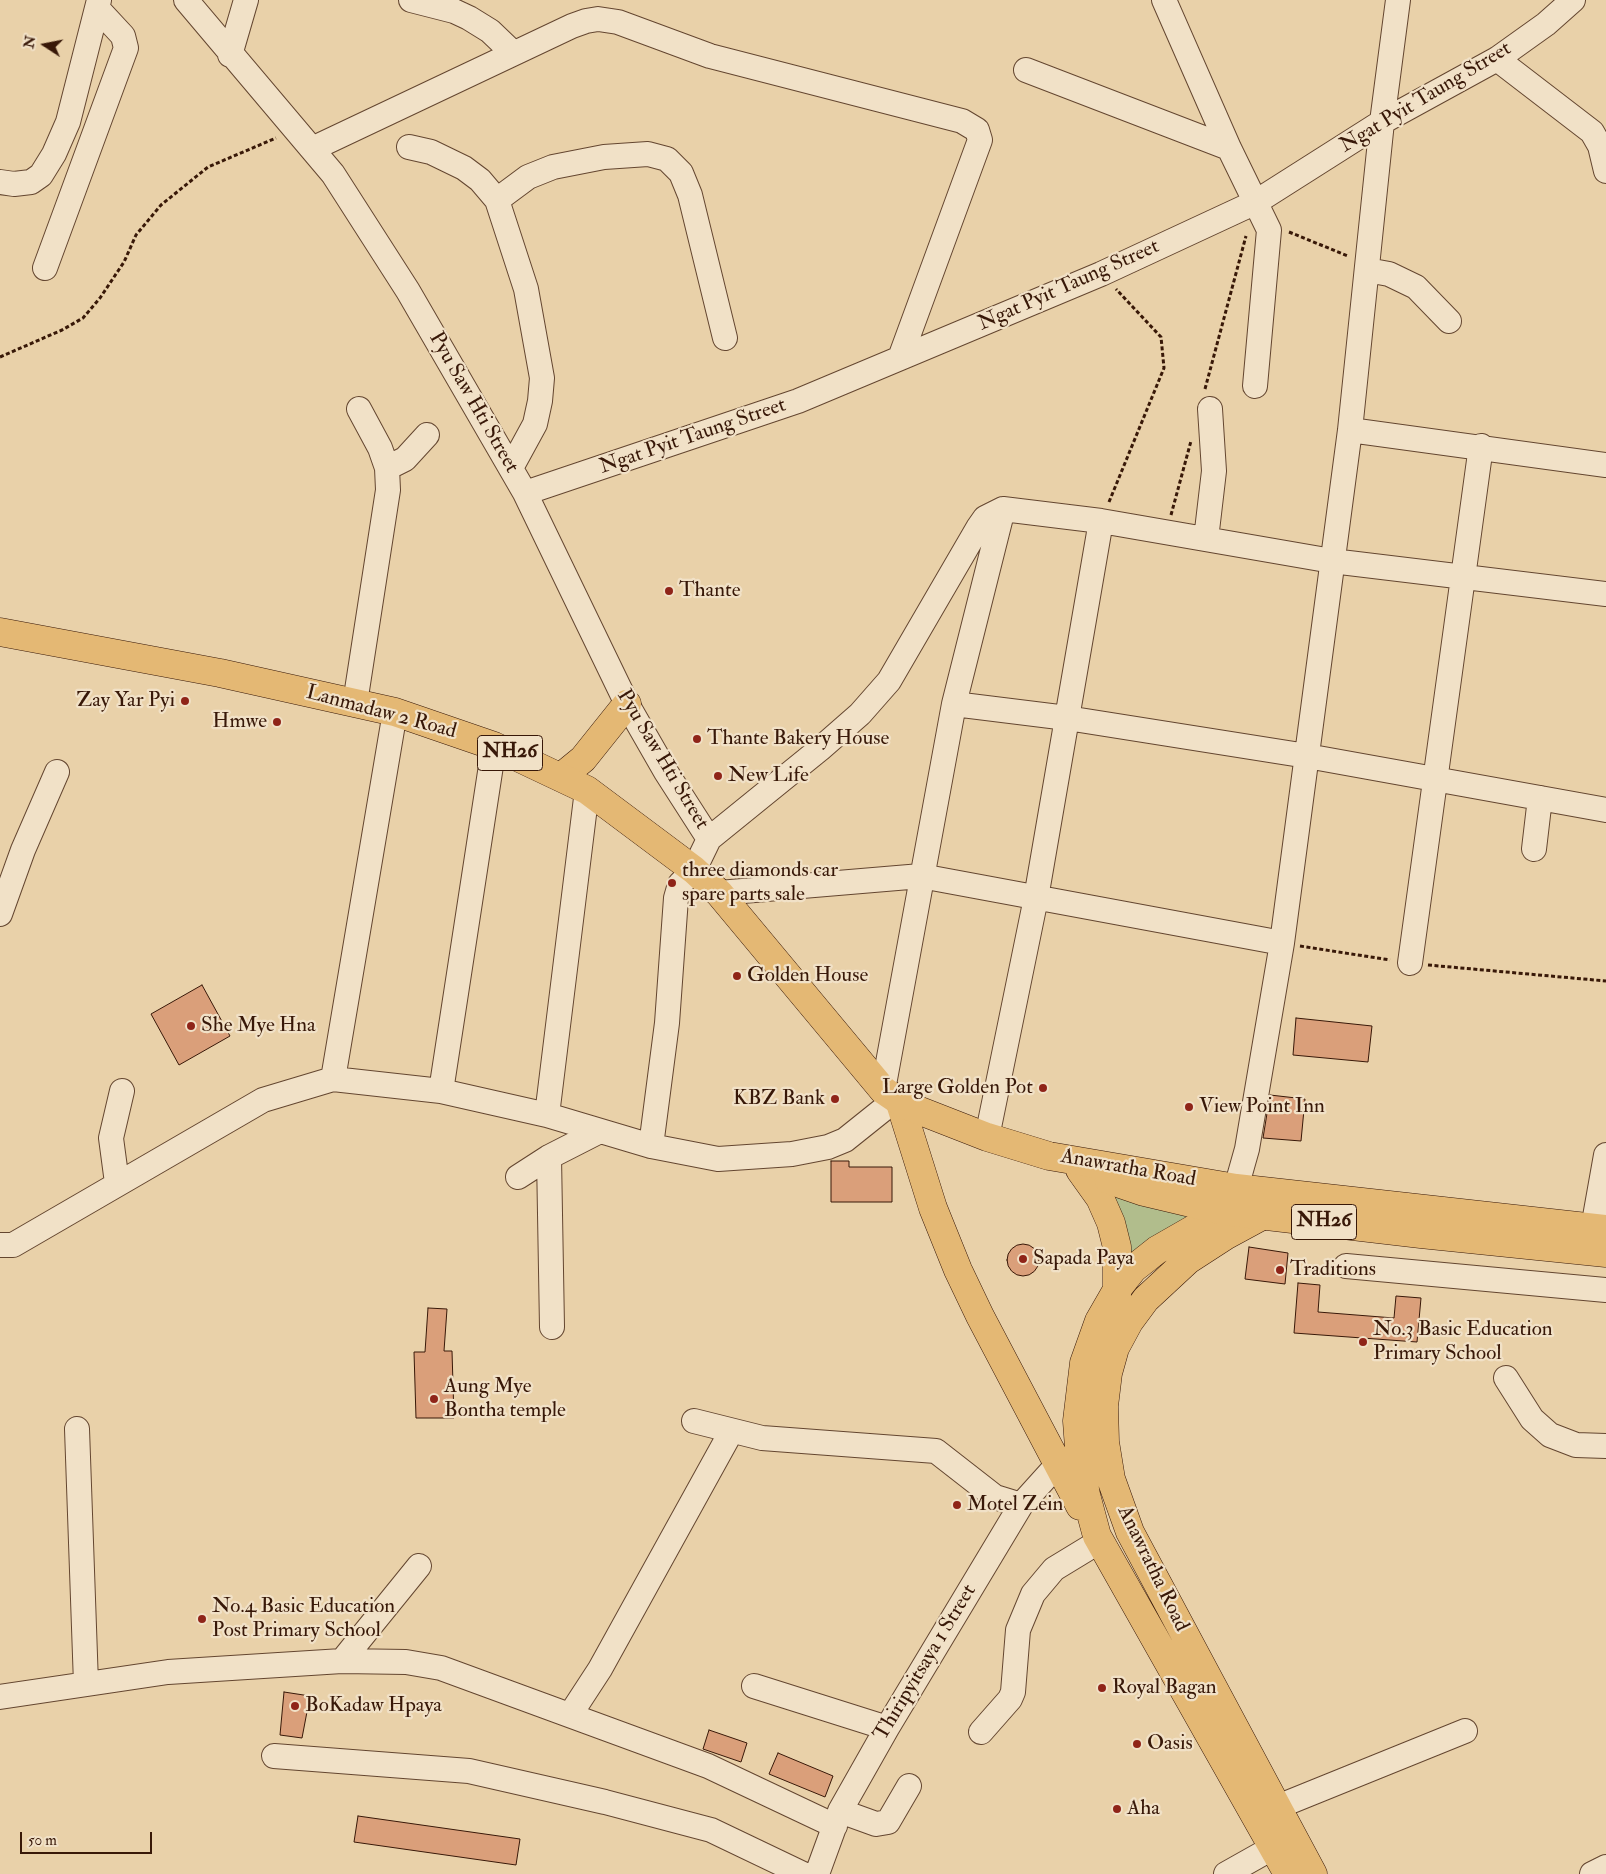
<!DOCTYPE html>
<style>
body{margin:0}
#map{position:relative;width:1606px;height:1874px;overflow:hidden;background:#e9d1a9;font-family:"IM FELL Double Pica",serif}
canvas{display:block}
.north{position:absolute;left:20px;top:20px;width:50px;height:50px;-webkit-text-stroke:4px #f1e1c7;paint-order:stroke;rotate:281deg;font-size:14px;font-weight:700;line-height:20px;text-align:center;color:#381808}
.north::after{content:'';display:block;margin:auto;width:18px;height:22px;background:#381808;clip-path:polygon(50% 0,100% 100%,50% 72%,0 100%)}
.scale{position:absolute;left:20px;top:1832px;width:132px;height:22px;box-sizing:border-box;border:2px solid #381808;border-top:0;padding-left:6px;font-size:15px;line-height:18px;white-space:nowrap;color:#381808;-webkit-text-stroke:4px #f1e1c7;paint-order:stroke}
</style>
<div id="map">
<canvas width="1606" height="1874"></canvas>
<div class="north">N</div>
<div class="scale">50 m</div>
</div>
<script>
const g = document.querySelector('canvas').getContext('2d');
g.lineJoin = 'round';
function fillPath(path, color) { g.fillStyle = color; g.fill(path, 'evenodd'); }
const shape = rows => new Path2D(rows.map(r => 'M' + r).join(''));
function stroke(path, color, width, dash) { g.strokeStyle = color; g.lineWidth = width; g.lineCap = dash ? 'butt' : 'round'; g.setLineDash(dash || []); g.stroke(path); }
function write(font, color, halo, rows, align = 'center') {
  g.font = font + ' "IM FELL Double Pica",serif'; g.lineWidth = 4.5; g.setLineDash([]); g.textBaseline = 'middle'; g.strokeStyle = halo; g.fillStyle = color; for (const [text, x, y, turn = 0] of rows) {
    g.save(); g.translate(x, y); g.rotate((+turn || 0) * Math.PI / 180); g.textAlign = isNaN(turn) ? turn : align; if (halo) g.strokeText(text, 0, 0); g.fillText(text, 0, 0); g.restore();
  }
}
fillPath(shape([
 [1105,1192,1190,1216,1128,1265]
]), '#b1bd8c');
const building = shape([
 [202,985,230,1036,179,1065,151,1014,202,985],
 [1296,1018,1372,1026,1368,1062,1293,1055,1296,1018],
 [1270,1095,1305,1099,1301,1141,1263,1138,1270,1095],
 [831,1161,849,1161,849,1167,892,1167,892,1202,831,1202,831,1161],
 '1007 1260a16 16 0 1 1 32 0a16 16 0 1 1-32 0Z',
 [1249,1247,1288,1253,1285,1284,1245,1279,1249,1247],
 [1298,1283,1320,1285,1318,1312,1394,1318,1396,1296,1421,1298,1417,1342,1294,1333,1298,1283],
 [428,1308,447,1309,444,1351,452,1351,454,1418,416,1418,414,1352,425,1352,428,1308],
 [284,1692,310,1696,302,1738,280,1735,284,1692],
 [709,1730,747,1743,741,1762,703,1749,709,1730],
 [778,1753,833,1776,825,1797,769,1774,778,1753],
 [358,1816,520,1839,516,1865,354,1842,358,1816]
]);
fillPath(building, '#da9f7a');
stroke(building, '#381808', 1);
const minor = shape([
 [186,0,333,174,408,291,525,493,627,704,666,772,709,839],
 [411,0,454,11,469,18,490,31,513,53],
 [1164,0,1229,148,1269,230,1255,386],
 [230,55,246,0],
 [1497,59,1592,132,1600,146,1606,171],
 [1026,70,1229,148],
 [409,147,431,152,464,168,480,180,497,200],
 [312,149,572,26,586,21,598,19,618,22,710,56,962,121,977,130,980,140,900,358],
 [0,182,14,184,31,182,41,175,54,154,68,122,99,0],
 [45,268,126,48,123,36,97,8],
 [1367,270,1389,274,1416,287,1449,321],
 [1350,430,1606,465],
 [387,468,405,459,427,435],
 [511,468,535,424,540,401,542,378,526,289,497,200,528,177,553,167,604,157,648,154,667,159,681,173,690,195,725,338],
 [525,493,798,401,1101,274,1256,202,1382,122,1497,59,1546,24,1573,0],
 [1206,539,1214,471,1210,409],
 [355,703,388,490,387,468,380,448,359,409],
 [954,704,1067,718,1307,756,1606,810],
 [1534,849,1540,798],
 [719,893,921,876,1282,943],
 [0,914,23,850,57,772],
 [1410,963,1481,446],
 [333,1079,395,712],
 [883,1090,954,704,1003,509,1101,521,1332,561,1606,594],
 [441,1091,494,746],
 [547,1115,587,790],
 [987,1137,1036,898,1101,521],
 [651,1146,667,1023,676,898,680,884,694,870,709,839,820,749,860,714,889,681,978,528,985,518,1003,509],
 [549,1157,552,1327],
 [518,1177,549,1157,598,1132],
 [117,1183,111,1138,122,1091],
 [1227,1205,1236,1188,1247,1149,1282,943,1350,430,1382,122,1398,0],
 [1593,1228,1606,1155],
 [0,1245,13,1245,263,1100,333,1079,441,1091,547,1115,651,1146,718,1159,792,1154,828,1147,845,1140,895,1100],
 [1346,1266,1606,1290],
 [1506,1378,1532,1419,1550,1435,1576,1445,1606,1446],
 [694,1421,762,1438,936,1451,995,1497,1021,1505],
 [77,1429,86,1684],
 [342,1661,419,1566],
 [754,1686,887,1728],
 [0,1697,168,1672,342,1661,406,1662,441,1668,708,1766,835,1826],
 [570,1715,600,1669,731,1432],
 [981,1732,1010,1699,1013,1692,1018,1630,1033,1594,1054,1569,1100,1541],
 [274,1756,469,1771,605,1802,711,1830,803,1874],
 [840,1811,876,1824,888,1822,909,1786],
 [1260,1814,1465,1731],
 [817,1874,840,1811,887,1728,1021,1505,1058,1464],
 [1226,1874,1274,1847],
 [1592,1874,1606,1867]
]);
const major = shape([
 [561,777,583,759,627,704],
 [900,1103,933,1208,958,1270,980,1316,1080,1506],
 [1080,1170,1100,1198,1111,1223,1117,1247,1117,1295],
 [1239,1203,1157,1250,1133,1269,1118,1288,1099,1321,1084,1363,1077,1421,1080,1461,1086,1495,1097,1536,1288,1874],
 [1273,1210,1225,1236,1188,1260,1146,1299,1129,1322,1115,1348,1108,1373,1104,1406,1105,1442,1111,1479,1130,1532,1313,1874]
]);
const highway = shape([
 [0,632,220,673,395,712,494,746,587,790,694,870,719,893,883,1090,905,1105,987,1137,1049,1156,1236,1188,1606,1229],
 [1109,1180,1144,1192,1224,1211,1421,1234,1606,1253]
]);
stroke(minor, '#644630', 26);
stroke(major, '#381808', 29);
stroke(highway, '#381808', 29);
stroke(shape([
 [1289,232,1348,256],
 [0,357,62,330,83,318,100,298,124,262,136,235,161,205,208,167,276,138],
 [1205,389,1246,236],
 [1109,502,1164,368,1161,337,1116,289],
 [1171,515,1191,441],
 [1300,946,1390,960],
 [1428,965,1606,981]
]), '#381808', 3, [4, 2.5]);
stroke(minor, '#f1e1c7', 24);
stroke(major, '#e4b874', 28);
stroke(highway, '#e4b874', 28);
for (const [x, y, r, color] of [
 [669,591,5,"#8f2418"],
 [185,701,5,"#8f2418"],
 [277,722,5,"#8f2418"],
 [697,739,5,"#8f2418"],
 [718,776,5,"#8f2418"],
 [672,883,5,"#8f2418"],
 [737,976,5,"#8f2418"],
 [191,1026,5,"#8f2418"],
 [1043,1088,5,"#8f2418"],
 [835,1099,5,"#8f2418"],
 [1189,1107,5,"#8f2418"],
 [1023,1259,5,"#8f2418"],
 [1280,1270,5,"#8f2418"],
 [1363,1342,5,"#8f2418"],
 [434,1399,5,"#8f2418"],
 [957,1505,5,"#8f2418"],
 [202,1619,5,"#8f2418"],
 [1102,1688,5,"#8f2418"],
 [295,1706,5,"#8f2418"],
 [1137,1744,5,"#8f2418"],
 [1117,1809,5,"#8f2418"]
]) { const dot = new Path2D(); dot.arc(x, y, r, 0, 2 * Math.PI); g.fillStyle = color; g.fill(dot); stroke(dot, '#f1e1c7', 2); }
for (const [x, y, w] of [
 [510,753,65],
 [1324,1222,65]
]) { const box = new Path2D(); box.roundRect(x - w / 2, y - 17.5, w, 35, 4); g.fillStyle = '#f1e1c7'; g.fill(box); stroke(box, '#381808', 1); }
write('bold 20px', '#381808', null, [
 ["NH26",510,753],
 ["NH26",1324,1222]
]);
write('21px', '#381808', '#f1e1c7', [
 ["Ngat Pyit Taung Street",1426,98,-31],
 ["Ngat Pyit Taung Street",1069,286,-24],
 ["Pyu Saw Hti Street",473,403,60],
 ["Ngat Pyit Taung Street",693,437,-19],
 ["Lanmadaw 2 Road",381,713,15],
 ["Pyu Saw Hti Street",662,760,59],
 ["Anawratha Road",1128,1169,10],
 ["Anawratha Road",1152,1569,64],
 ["Thiripyitsaya 1 Street",926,1663,-59]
]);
write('21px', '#381808', '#f1e1c7', [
 ["Thante",679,591],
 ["Zay Yar Pyi",175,701,"right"],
 ["Hmwe",267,722,"right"],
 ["Thante Bakery House",707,739],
 ["New Life",728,776],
 ["three diamonds car",682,871],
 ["spare parts sale",682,895],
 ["Golden House",747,976],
 ["She Mye Hna",201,1026],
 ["Large Golden Pot",1033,1088,"right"],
 ["KBZ Bank",825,1099,"right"],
 ["View Point Inn",1199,1107],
 ["Sapada Paya",1033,1259],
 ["Traditions",1290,1270],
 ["No.3 Basic Education",1373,1330],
 ["Primary School",1373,1354],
 ["Aung Mye",444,1387],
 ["Bontha temple",444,1411],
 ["Motel Zein",967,1505],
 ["No.4 Basic Education",212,1607],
 ["Post Primary School",212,1631],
 ["Royal Bagan",1112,1688],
 ["BoKadaw Hpaya",305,1706],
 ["Oasis",1147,1744],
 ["Aha",1127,1809]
], 'left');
</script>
